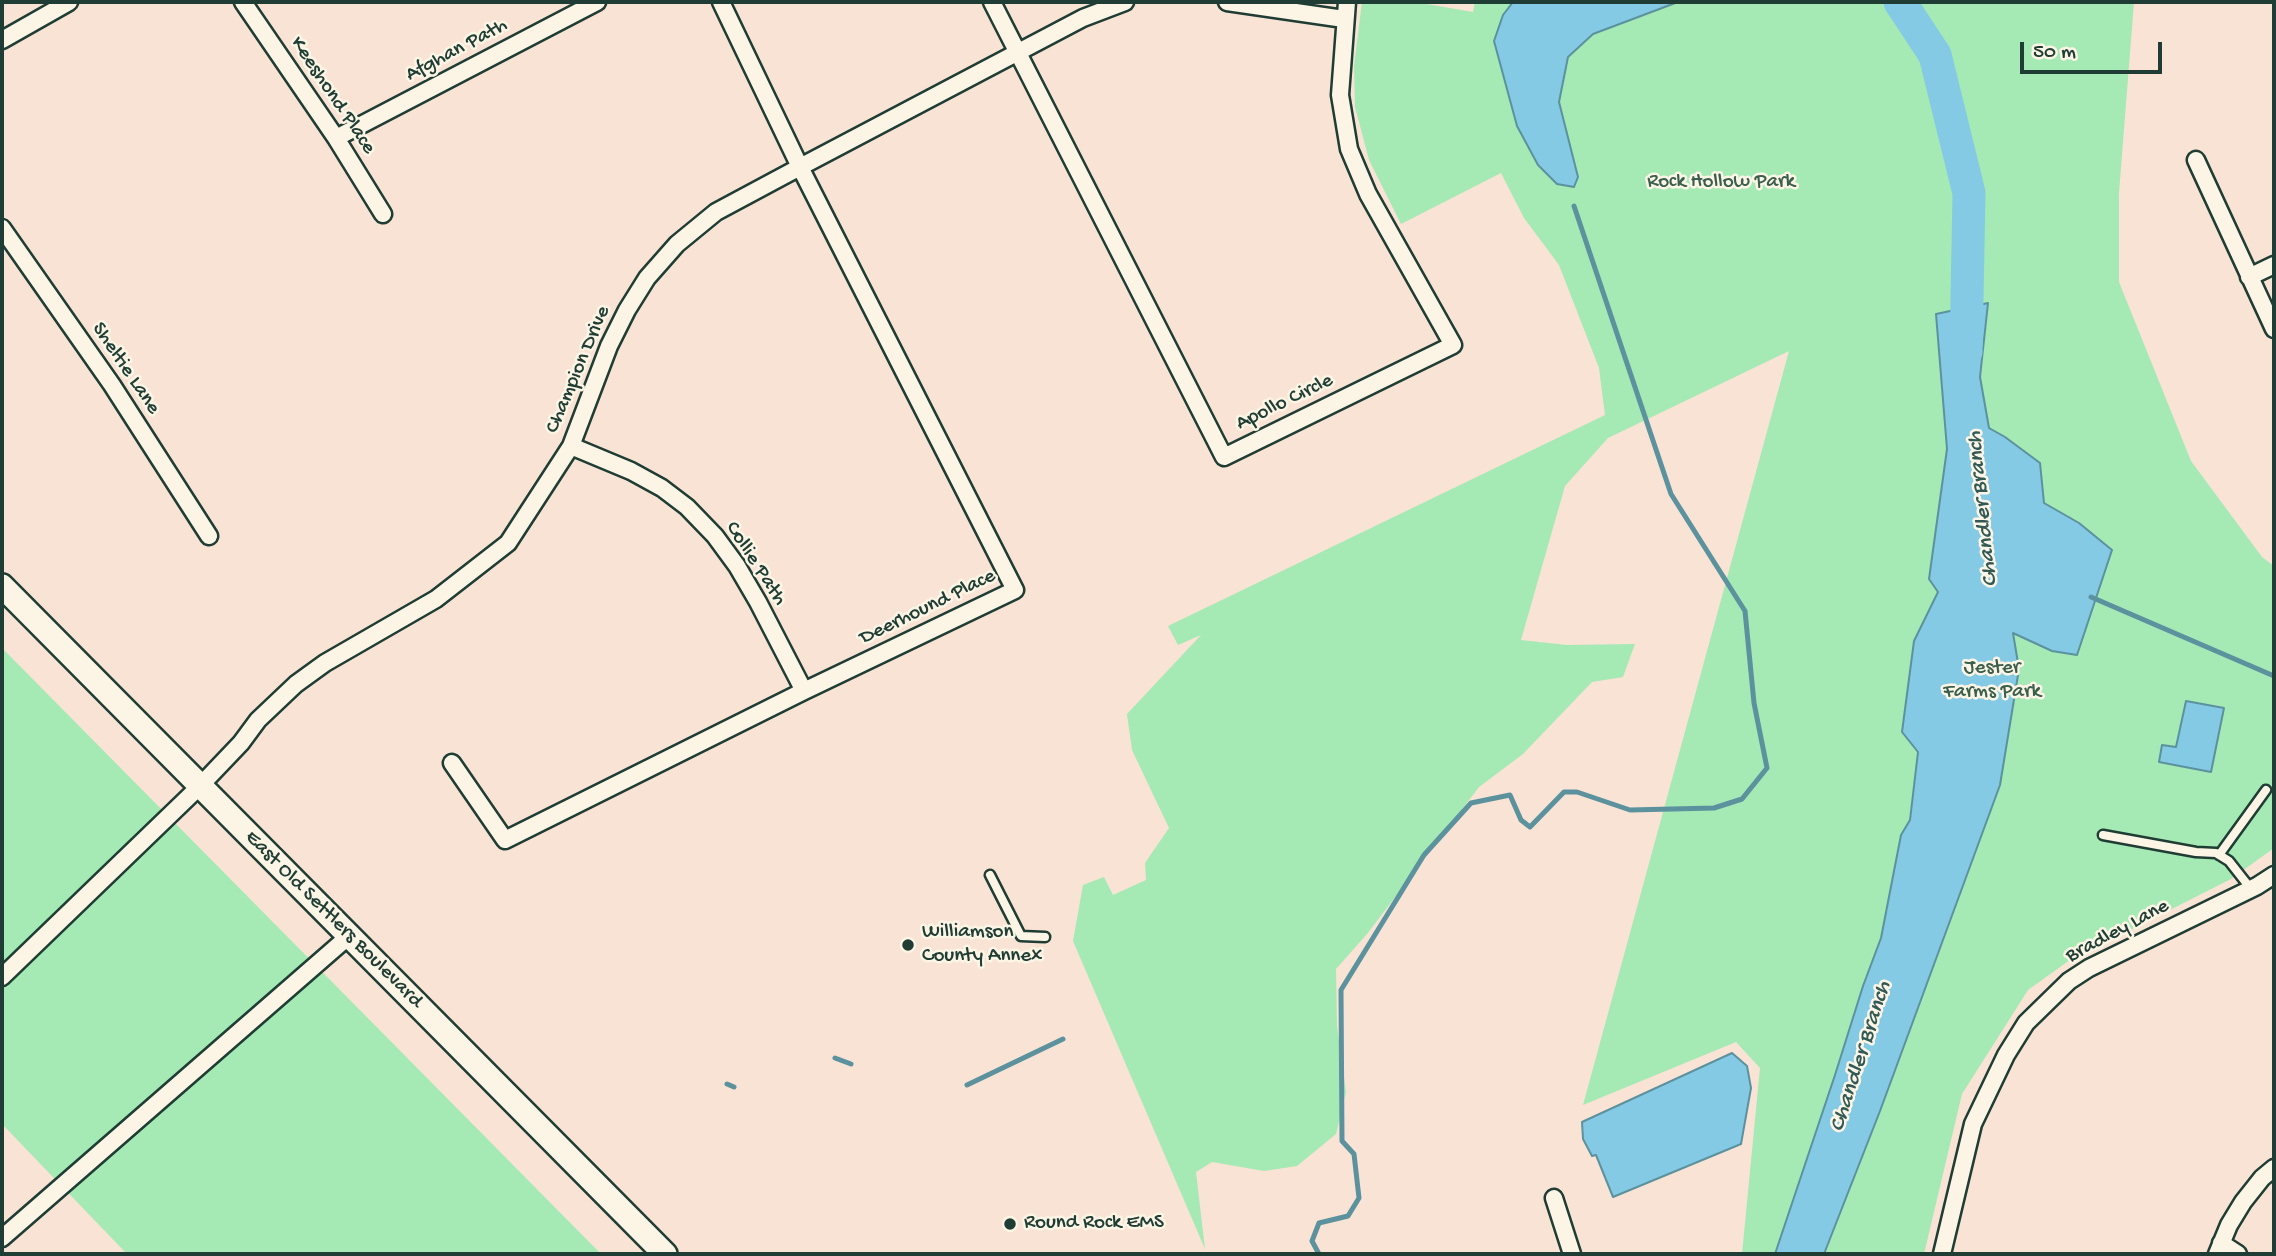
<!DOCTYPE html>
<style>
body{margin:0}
#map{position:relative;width:2276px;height:1256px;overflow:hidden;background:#f9e3d4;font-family:"Gochi Hand",sans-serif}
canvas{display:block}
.frame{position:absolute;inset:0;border:4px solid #1f3d34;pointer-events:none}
.scale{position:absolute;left:2020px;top:42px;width:142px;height:32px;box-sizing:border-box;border:4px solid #1f3d34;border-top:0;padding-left:9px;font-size:21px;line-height:24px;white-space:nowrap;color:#1f3d34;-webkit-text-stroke:5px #fcf5e5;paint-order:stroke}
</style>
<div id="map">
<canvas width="2276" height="1256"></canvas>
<div class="frame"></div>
<div class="scale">50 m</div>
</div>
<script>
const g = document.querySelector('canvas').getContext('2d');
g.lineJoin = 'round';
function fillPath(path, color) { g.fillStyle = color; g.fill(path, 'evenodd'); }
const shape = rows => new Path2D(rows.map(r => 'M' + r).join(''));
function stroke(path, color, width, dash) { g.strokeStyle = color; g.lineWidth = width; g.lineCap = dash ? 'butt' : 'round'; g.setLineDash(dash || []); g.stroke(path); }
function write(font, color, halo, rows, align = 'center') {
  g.font = font + ' "Gochi Hand",sans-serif'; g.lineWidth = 5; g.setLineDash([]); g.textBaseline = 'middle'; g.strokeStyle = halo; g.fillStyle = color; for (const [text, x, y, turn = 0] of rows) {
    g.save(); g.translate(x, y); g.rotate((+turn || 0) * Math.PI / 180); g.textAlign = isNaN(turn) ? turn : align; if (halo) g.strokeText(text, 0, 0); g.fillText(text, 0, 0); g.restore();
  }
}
fillPath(shape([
 [1362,2,1415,2,1473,12,1475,2,2134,2,2119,193,2119,282,2191,461,2262,557,2274,566,2274,848,2231,879,2067,962,2028,990,1962,1094,1924,1254,1742,1254,1760,1068,1736,1042,1583,1105,1789,351,1608,438,1565,486,1521,640,1567,645,1635,644,1623,677,1592,682,1523,754,1479,787,1367,934,1336,969,1337,1026,1346,1092,1336,1134,1297,1166,1264,1171,1212,1162,1196,1172,1205,1249,1073,941,1083,885,1104,877,1113,895,1146,880,1145,863,1169,828,1132,750,1127,714,1201,635,1178,645,1168,626,1605,415,1599,368,1559,265,1524,218,1501,173,1401,224,1369,160,1355,107,1354,66],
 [2,648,601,1254,127,1254,2,1124]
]), '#a5e9b5');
const water = shape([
 [1513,2,1678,2,1593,34,1568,57,1559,102,1578,177,1574,187,1557,184,1538,165,1517,126,1494,41,1503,15,1513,2],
 [1988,303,1980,377,1989,428,2005,437,2040,463,2044,503,2079,523,2112,550,2077,655,2052,651,2013,633,2019,669,2000,785,1880,1111,1824,1254,1775,1254,1835,1075,1863,986,1881,938,1901,835,1910,820,1918,752,1902,732,1914,641,1938,592,1929,579,1947,449,1936,314,1988,303],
 [2186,701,2224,708,2211,772,2159,762,2162,745,2176,747,2186,701],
 [1732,1053,1747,1066,1751,1088,1741,1144,1613,1197,1596,1155,1592,1156,1583,1139,1582,1122,1732,1053]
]);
fillPath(water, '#84cae5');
stroke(water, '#5c929e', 2);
stroke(shape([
 [2091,597,2274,676],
 [835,1058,851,1064],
 [727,1084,734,1087],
 [967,1085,1063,1039],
 [1319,1254,1312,1241,1319,1223,1348,1216,1359,1198,1354,1154,1342,1141,1341,990,1424,855,1471,803,1510,795,1521,820,1530,827,1564,792,1577,792,1630,810,1714,808,1742,799,1767,768,1754,703,1745,611,1671,494,1574,206]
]), '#5c929e', 5);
stroke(shape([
 [1900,2,1935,55,1969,193,1966,352]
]), '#84cae5', 33);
const lane = shape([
 [2103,835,2196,852,2216,853,2229,861,2251,889],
 [2219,855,2266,790],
 [990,875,1021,936,1045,937]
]);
const street = shape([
 [243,2,336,138,383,214],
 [992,2,1224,457,1453,345,1368,194,1349,149,1340,95,1347,2],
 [1227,2,1344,19],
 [2,40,69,2],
 [336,138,597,2],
 [2196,160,2274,329],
 [2,228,112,385,209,536],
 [2249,277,2274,265],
 [571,446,631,471,662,488,687,507,715,536,737,566,758,602,804,691],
 [452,763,505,840,804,691,1015,590,800,167,721,2],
 [2,977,200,786,241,743,258,720,296,684,325,663,436,599,508,543,571,446,609,346,627,310,647,278,677,244,716,212,800,167,1083,18,1125,2],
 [1554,1198,1572,1254],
 [2,1238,349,936],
 [2221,1243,2238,1254],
 [1942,1254,1973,1124,2006,1055,2026,1023,2069,981,2089,968,2257,886,2274,875],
 [2217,1254,2229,1225,2243,1202,2262,1178,2274,1168]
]);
const secondary = shape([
 [2,586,665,1254]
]);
stroke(lane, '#1f3d34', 13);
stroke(street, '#1f3d34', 21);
stroke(secondary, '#1f3d34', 28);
stroke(lane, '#fcf5e5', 8);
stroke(street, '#fcf5e5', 16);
stroke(secondary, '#fcf5e5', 23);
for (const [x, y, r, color] of [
 [908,945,7,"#1f3d34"],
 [1010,1224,7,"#1f3d34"]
]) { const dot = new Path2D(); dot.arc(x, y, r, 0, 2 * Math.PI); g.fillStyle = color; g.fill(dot); stroke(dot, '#fcf5e5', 2.5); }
write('21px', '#1f3d34', '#fcf5e5', [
 ["Afghan Path",457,51,-28],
 ["Keeshond Place",332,96,56],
 ["Sheltie Lane",125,369,56],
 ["Champion Drive",579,370,-67],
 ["Apollo Circle",1285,403,-26],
 ["Collie Path",755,564,57],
 ["Deerhound Place",928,608,-26],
 ["East Old Settlers Boulevard",333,920,45],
 ["Bradley Lane",2118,932,-28]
]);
write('21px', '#3a5f4e', '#fcf5e5', [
 ["Rock Hollow Park",1721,183],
 ["Jester",1992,669],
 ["Farms Park",1992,693]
]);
write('21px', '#1f3d34', '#fcf5e5', [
 ["Williamson",922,933],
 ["County Annex",922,957],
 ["Round Rock EMS",1024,1224]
], 'left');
write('italic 23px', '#335957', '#fcf5e5', [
 ["Chandler Branch",1984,509,-96],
 ["Chandler Branch",1862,1057,-72]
]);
</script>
